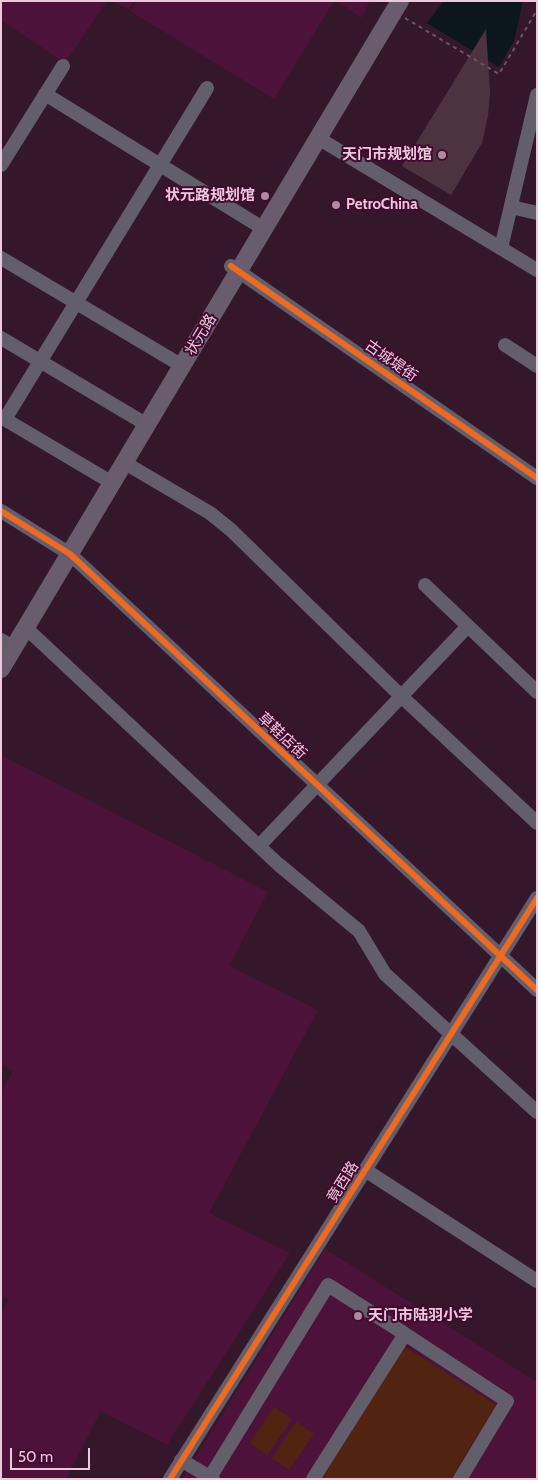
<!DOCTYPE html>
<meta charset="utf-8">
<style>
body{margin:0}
#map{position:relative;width:538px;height:1480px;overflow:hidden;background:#35172b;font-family:Cabin,sans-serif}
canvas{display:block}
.frame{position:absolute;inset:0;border:2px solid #edc9dd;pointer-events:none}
.scale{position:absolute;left:10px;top:1448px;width:80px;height:22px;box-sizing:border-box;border:2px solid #edc9dd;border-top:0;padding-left:6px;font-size:15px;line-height:18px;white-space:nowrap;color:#edc9dd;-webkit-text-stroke:4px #420a30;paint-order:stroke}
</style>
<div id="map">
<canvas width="538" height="1480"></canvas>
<div class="frame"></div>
<div class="scale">50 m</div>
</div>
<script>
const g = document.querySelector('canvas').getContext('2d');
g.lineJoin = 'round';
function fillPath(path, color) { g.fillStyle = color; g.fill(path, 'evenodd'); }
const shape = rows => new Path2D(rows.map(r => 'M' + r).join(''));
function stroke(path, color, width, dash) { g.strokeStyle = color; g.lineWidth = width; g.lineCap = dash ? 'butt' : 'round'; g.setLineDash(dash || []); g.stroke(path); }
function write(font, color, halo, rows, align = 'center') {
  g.font = font + ' Cabin,"Noto Sans SC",sans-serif'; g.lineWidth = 4; g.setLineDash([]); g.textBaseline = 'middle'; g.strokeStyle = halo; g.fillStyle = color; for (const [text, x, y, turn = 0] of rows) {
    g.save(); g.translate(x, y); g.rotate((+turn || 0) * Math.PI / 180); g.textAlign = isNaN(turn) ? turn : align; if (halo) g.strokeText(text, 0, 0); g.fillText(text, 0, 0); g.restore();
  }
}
fillPath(shape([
 [1,1,107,1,65,63,1,20],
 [113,1,134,1,129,10],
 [136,1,334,1,274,99,130,11],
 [336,1,370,1,362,18],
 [1,755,268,892,229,966,318,1010,209,1213,290,1253,167,1445,101,1411,66,1479,1,1479,1,1314,9,1299,1,1295,1,1092,13,1071,1,1064],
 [325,1249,537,1382,537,1479,182,1479]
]), '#4d1239');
fillPath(shape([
 [404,1346,496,1405,451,1479,322,1479],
 [274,1407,292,1419,267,1455,250,1443],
 [296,1422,314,1434,289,1470,272,1458]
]), '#522310');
fillPath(shape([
 [444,1,523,1,514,41,499,67,427,23]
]), '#0b161d');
fillPath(shape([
 [486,29,490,92,488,116,482,143,451,195,402,166]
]), '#4d3340');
stroke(shape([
 [405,18,499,74,537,10]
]), '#645865', 2, [4, 4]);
stroke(shape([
 [45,94,256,224],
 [318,138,537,270],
 [1,165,63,66],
 [511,207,537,213],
 [501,248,537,95],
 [1,258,174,361],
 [231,266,537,478],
 [1,338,139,420],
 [505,345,537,366],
 [1,417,104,478],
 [5,419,207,88],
 [125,463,210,513,231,530,401,696,537,823],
 [1,511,70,554,537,990],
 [425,585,468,626],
 [26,628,278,864,359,931,385,974,537,1112],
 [1,640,6,643],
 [259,846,468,626,537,692],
 [365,1170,537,1281],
 [181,1460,213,1479],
 [170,1479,537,898],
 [209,1479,328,1285,405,1334],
 [313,1479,405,1334,507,1401,460,1479]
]), '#635e6c', 14);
stroke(shape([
 [1,669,400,1]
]), '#685c6e', 18);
stroke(shape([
 [231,266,537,478],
 [1,511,70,554,537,990],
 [170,1479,537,898]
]), '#ed6a23', 6);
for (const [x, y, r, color] of [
 [442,155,5,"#ad8b9f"],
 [265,196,5,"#ad8b9f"],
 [336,205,5,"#ad8b9f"],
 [358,1316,5,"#ad8b9f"]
]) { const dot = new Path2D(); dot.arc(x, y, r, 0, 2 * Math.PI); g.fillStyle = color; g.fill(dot); stroke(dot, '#420a30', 2); }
write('bold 15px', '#edc9dd', '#420a30', [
 ["天门市规划馆",432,155],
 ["状元路规划馆",255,196],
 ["PetroChina",346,205,"left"],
 ["天门市陆羽小学",368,1316,"left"]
], 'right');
write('15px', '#edc9dd', '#420a30', [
 ["状元路",201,335,-59],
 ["古城堤街",391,361,35],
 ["草鞋店街",282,736,43],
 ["竟西路",343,1182,-58]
]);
</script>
